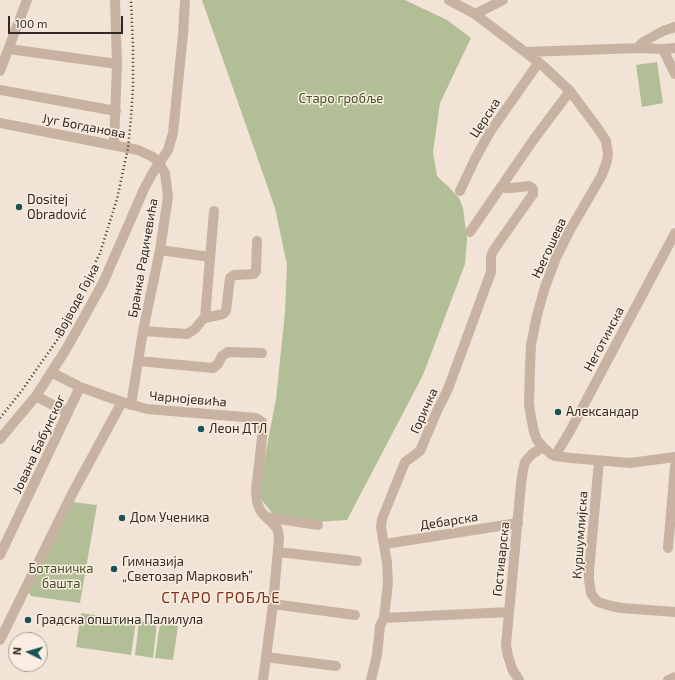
<!DOCTYPE html>
<meta charset="utf-8">
<style>
body{margin:0}
#map{position:relative;width:675px;height:680px;overflow:hidden;background:#f1e4d6;font-family:"Exo 2",sans-serif}
canvas{display:block}
.north{position:absolute;left:8px;top:632px;width:40px;height:40px;box-sizing:border-box;background:#f9eee1;border:1px solid #aa9f95;border-radius:50%;rotate:275deg;font-size:11px;font-weight:700;line-height:16px;text-align:center;color:#332924}
.north::after{content:'';display:block;margin:auto;width:14px;height:18px;background:#1a5255;clip-path:polygon(50% 0,100% 100%,50% 72%,0 100%)}
.scale{position:absolute;left:8px;top:16px;width:115px;height:18px;box-sizing:border-box;border:2px solid #332924;border-top:0;padding-left:5px;font-size:12px;line-height:14px;white-space:nowrap;color:#332924;-webkit-text-stroke:3px #f9eee1;paint-order:stroke}
</style>
<div id="map">
<canvas width="675" height="680"></canvas>
<div class="north">N</div>
<div class="scale">100 m</div>
</div>
<script>
const g = document.querySelector('canvas').getContext('2d');
g.lineJoin = 'round';
function fillPath(path, color) { g.fillStyle = color; g.fill(path, 'evenodd'); }
const shape = rows => new Path2D(rows.map(r => 'M' + r).join(''));
function stroke(path, color, width, dash) { g.strokeStyle = color; g.lineWidth = width; g.lineCap = dash ? 'butt' : 'round'; g.setLineDash(dash || []); g.stroke(path); }
function write(font, color, halo, rows, align = 'center') {
  g.font = font + ' "Exo 2",sans-serif'; g.lineWidth = 3; g.setLineDash([]); g.textBaseline = 'middle'; g.strokeStyle = halo; g.fillStyle = color; for (const [text, x, y, turn = 0] of rows) {
    g.save(); g.translate(x, y); g.rotate((+turn || 0) * Math.PI / 180); g.textAlign = isNaN(turn) ? turn : align; if (halo) g.strokeText(text, 0, 0); g.fillText(text, 0, 0); g.restore();
  }
}
fillPath(shape([
 [202,0,405,0,447,20,471,38,440,103,433,152,437,176,443,182,448,186,459,198,463,208,467,239,465,264,423,375,347,520,315,522,272,513,261,499,260,482,276,399,285,312,287,265,275,208],
 [657,62,663,103,642,107,636,65],
 [73,502,97,505,80,603,31,596,28,591],
 [81,613,136,621,131,655,76,647],
 [139,621,157,623,153,658,135,655],
 [160,623,178,626,173,660,155,658]
]), '#b2bf96');
stroke(shape([
 [449,0,475,14,542,65,570,91,599,130,606,141,608,153,607,161,602,175,570,230,556,258,545,287,537,315,531,345,530,367,529,404,531,417,534,432,537,440,543,447,551,454,555,456,571,458,630,463,675,457],
 [475,14,503,0],
 [640,48,640,45,645,41,663,31,675,27],
 [9,49,117,64],
 [663,49,675,74],
 [525,52,640,48,663,49,675,48],
 [0,71,27,0],
 [0,90,116,111],
 [0,123,138,150,153,157,159,163,165,173,168,197,160,250,143,331,131,405],
 [114,145,117,64,115,0],
 [460,191,475,159,490,132,539,62],
 [470,232,534,139,570,91],
 [160,250,210,257],
 [205,318,214,211],
 [143,331,187,334,195,329,203,319,205,318,223,314,226,311,230,278,234,275,254,274,256,271,257,241],
 [138,361,213,368,218,364,222,356,228,352,262,353],
 [51,372,80,387,122,402,147,409,256,418,262,422,263,429,256,490,257,502,260,510,263,514,277,528,278,531,279,538,273,604,263,680],
 [36,396,68,413],
 [0,439,36,396,65,351,78,328,103,283,144,189,152,174,168,150,173,133,183,34,185,0],
 [555,456,570,431,675,233],
 [599,461,589,572,589,580,591,593,595,599,598,602,611,606,622,608,675,612],
 [266,517,318,525],
 [385,544,518,523],
 [668,548,675,466],
 [278,552,357,561],
 [0,555,80,387],
 [273,604,355,615],
 [384,618,509,612],
 [0,640,71,496,122,402],
 [266,657,336,666],
 [371,680,377,655,380,626,384,618,388,583,387,563,381,527,382,519,405,462,420,451,437,411,448,389,491,272,491,257,493,251,533,194,533,189,529,186,511,188,506,188,502,186],
 [519,680,512,669,510,662,508,656,506,645,521,484,523,470,525,462,532,454,543,447],
 [668,680,675,677]
]), '#c8b3a2', 10);
stroke(shape([
 [0,418,20,393,60,336,100,253,117,199,128,148,131,118,133,86,133,47,131,0]
]), '#332924', 2.5, [1, 3]);
for (const [x, y, r, color] of [
 [19,207,4,"#1a5255"],
 [558,412,4,"#1a5255"],
 [201,429,4,"#1a5255"],
 [122,518,4,"#1a5255"],
 [114,569,4,"#1a5255"],
 [28,620,4,"#1a5255"]
]) { const dot = new Path2D(); dot.arc(x, y, r, 0, 2 * Math.PI); g.fillStyle = color; g.fill(dot); stroke(dot, '#f9eee1', 1.5); }
write('13px', '#435128', '#f9eee1', [
 ["Старо гробље",341,99],
 ["Ботаничка",61,569],
 ["башта",61,584]
]);
write('13px', '#332924', '#f9eee1', [
 ["Церска",485,118,-57],
 ["Југ Богданова",84,126,11],
 ["Његошева",549,248,-65],
 ["Бранка Радичевића",143,258,-80],
 ["Војводе Гојка",77,300,-62],
 ["Неготинска",604,339,-62],
 ["Чарнојевића",188,399,5],
 ["Горичка",424,411,-66],
 ["Јована Бабунског",39,444,-65],
 ["Дебарска",449,521,-9],
 ["Куршумлијска",580,535,-86],
 ["Гостиварска",501,559,-84]
]);
write('13px', '#332924', '#f9eee1', [
 ["Dositej",27,200],
 ["Obradović",27,215],
 ["Александар",566,412],
 ["Леон ДТЛ",209,429],
 ["Дом Ученика",130,518],
 ["Гимназија",122,562],
 ["„Светозар Марковић”",122,577],
 ["Градска општина Палилула",36,620]
], 'left');
g.letterSpacing = '1px';
write('15px', '#83331c', '#f9eee1', [
 ["СТАРО ГРОБЉЕ",221,598]
]);
g.letterSpacing = '0px';
</script>
